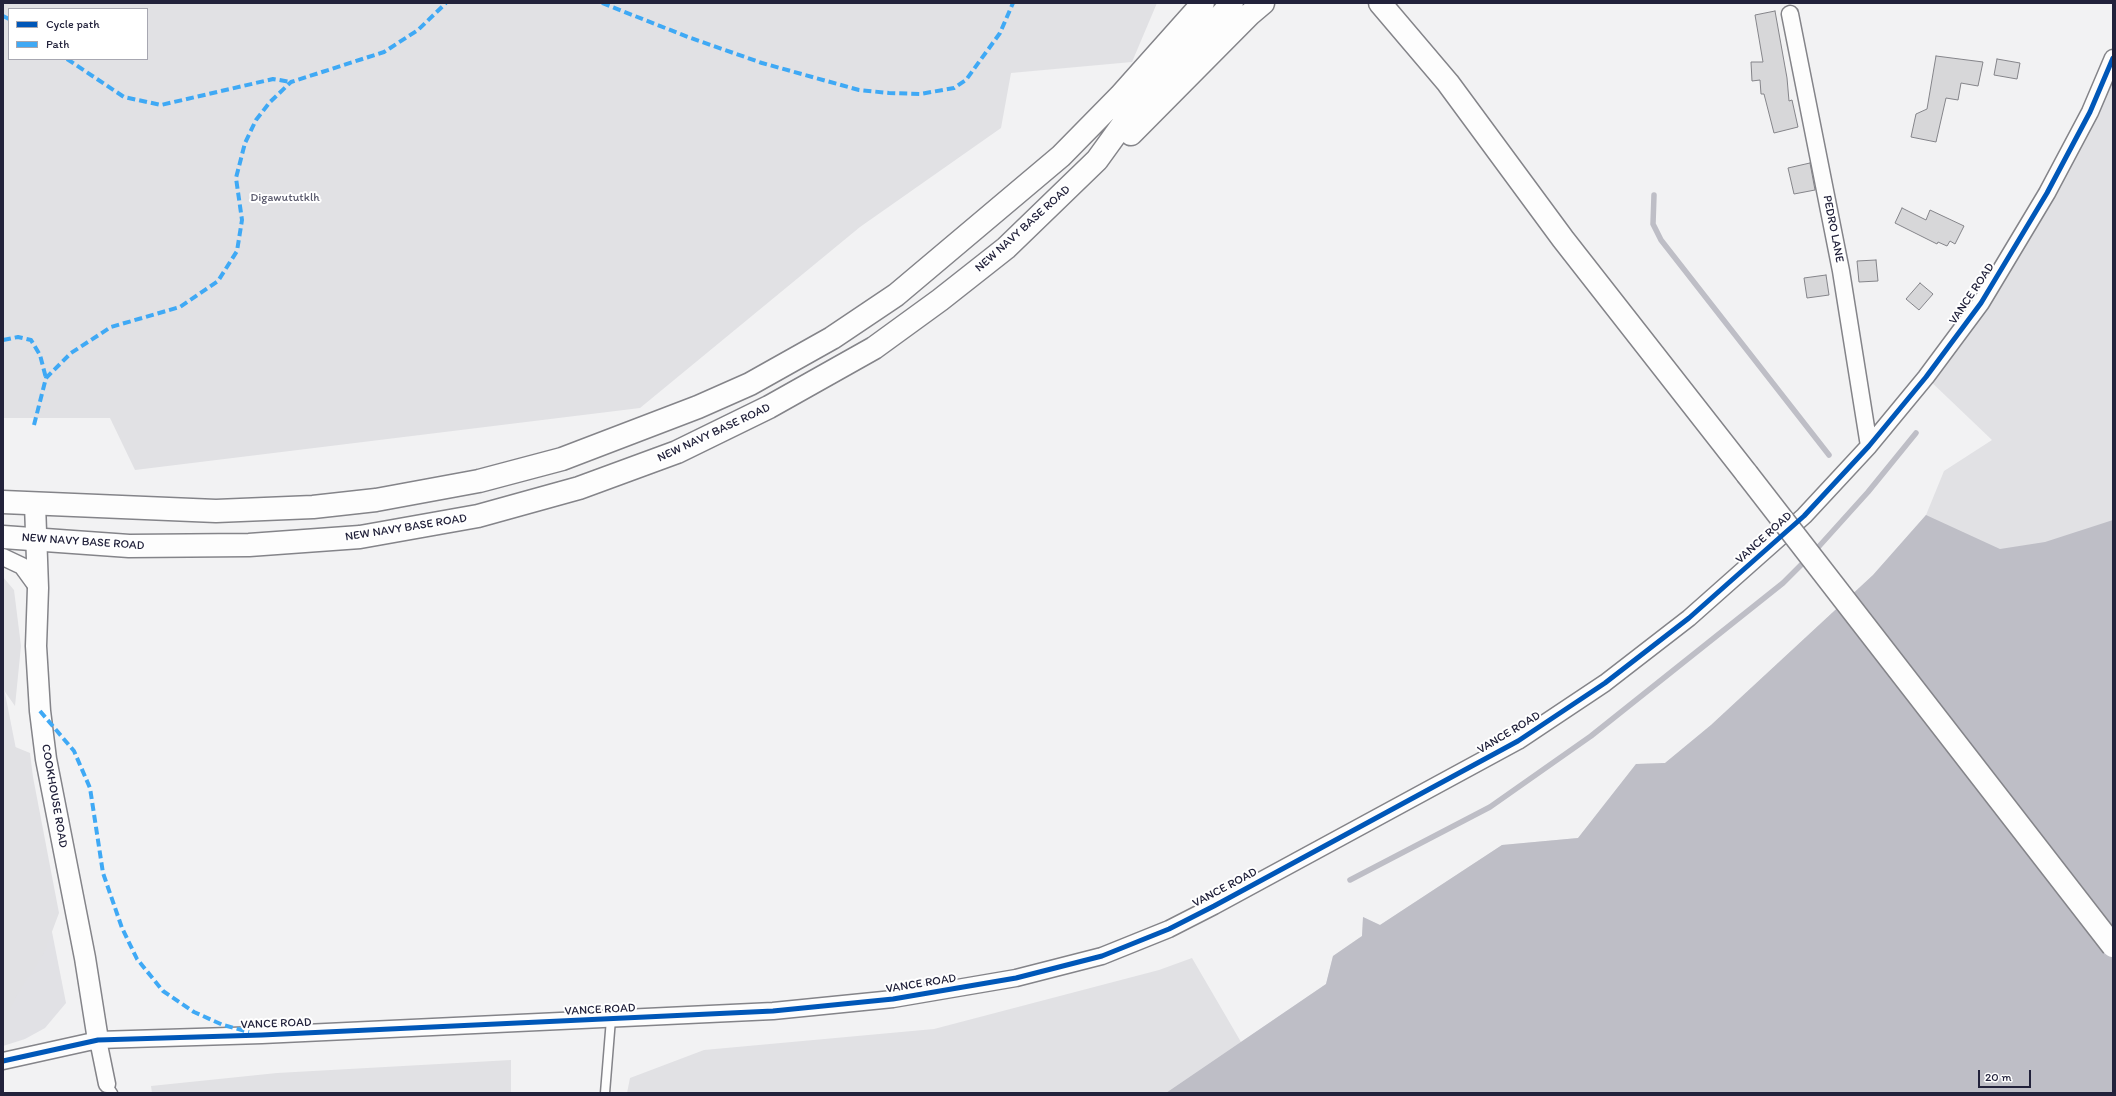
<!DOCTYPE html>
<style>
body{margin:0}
#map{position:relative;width:2116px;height:1096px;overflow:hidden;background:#f2f2f3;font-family:Itim,sans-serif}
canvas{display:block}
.frame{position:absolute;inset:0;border:4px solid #22223b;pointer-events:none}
.legend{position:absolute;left:8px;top:8px;width:140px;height:52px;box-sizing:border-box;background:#fff;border:1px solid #a7a7b1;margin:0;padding:5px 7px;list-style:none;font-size:12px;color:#22223b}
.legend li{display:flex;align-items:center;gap:8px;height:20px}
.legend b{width:20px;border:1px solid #a7a7b1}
.scale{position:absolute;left:1978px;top:1070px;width:53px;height:18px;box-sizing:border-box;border:2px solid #22223b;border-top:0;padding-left:5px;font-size:12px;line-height:14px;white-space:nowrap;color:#22223b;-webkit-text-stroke:3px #fff;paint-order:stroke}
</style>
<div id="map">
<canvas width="2116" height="1096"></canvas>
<div class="frame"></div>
<ul class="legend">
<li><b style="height:5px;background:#0057b8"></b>Cycle path</li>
<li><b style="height:5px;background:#3fa9f5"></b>Path</li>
</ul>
<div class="scale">20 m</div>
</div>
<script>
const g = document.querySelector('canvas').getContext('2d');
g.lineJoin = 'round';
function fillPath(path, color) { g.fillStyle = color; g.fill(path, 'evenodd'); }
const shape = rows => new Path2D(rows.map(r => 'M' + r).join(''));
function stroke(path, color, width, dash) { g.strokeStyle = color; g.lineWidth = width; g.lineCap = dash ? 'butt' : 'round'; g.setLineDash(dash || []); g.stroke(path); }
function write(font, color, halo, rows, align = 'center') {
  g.font = font + ' Itim,sans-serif'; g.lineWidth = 4; g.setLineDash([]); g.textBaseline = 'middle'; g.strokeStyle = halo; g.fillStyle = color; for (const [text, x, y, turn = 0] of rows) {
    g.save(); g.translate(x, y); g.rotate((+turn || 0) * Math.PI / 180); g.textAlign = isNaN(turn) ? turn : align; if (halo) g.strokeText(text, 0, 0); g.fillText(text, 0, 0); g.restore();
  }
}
fillPath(shape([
 [3,683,66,1003,45,1028,25,1039,3,1046]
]), '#e1e1e5');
fillPath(shape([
 [3,3,1157,3,1132,62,1011,73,1001,128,860,227,640,408,135,470,110,418,3,418],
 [9,9,147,9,147,59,9,59],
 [2113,78,2113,1017,2017,1093,627,1093,630,1078,704,1050,934,1029,1159,970,1192,958,1241,1042,1326,984,1333,956,1362,936,1363,917,1380,925,1502,845,1578,838,1636,764,1665,763,1711,725,1873,575,1926,515,1944,471,1992,440,1926,377],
 [3,577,14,590,21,646,15,706,3,689],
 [8,744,30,753,33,777,59,913,44,953,15,998,3,1025,3,745],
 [511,1060,511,1093,152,1093,151,1086,277,1073]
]), '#e1e1e4');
fillPath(shape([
 [1926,515,2000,549,2045,542,2113,520,2113,1093,1166,1093,1326,984,1333,956,1362,936,1363,917,1380,925,1502,845,1578,838,1636,764,1665,763,1711,725,1873,575]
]), '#bebec6');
stroke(shape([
 [1654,195,1653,224,1661,240,1829,455],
 [1813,553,1868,492,1916,433],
 [1350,880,1490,807,1591,736,1783,583,1807,559]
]), '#bebec6', 5.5);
const building = shape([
 [1775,11,1787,78,1789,101,1792,100,1798,127,1774,133,1764,94,1761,94,1760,80,1752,81,1751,62,1763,62,1755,15,1775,11],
 [1936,56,1983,62,1978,86,1961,83,1958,100,1946,98,1936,142,1911,137,1916,114,1927,109,1936,56],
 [1997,59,2020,63,2017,79,1994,75,1997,59],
 [1810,163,1815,190,1794,194,1788,168,1810,163],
 [1902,208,1926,220,1930,210,1964,226,1955,244,1950,241,1947,246,1938,242,1937,244,1895,223,1902,208],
 [1876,260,1878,281,1859,282,1857,261,1876,260],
 [1826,275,1829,295,1807,298,1804,278,1826,275],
 [1920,283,1933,294,1919,310,1906,299,1920,283]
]);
fillPath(building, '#d7d7d9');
stroke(building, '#848489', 1);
const service = shape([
 [107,1084,113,1093],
 [605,1093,611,1019]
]);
const minor = shape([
 [1790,14,1841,271,1869,446],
 [3,557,22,566,38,588],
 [98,1040,107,1084],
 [3,1061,98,1040,262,1035,773,1011,893,999,1016,978,1102,956,1169,929,1214,906,1518,741,1605,683,1689,618,1804,516,1869,446,1926,377,1981,303,2047,193,2090,112,2113,58]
]);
const tertiary = shape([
 [35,504,38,588,36,646,40,711,46,759,85,958,98,1040]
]);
const secondary = shape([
 [1380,3,1448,83,1563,239,1747,474],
 [1131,134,1250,14,1263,3],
 [3,502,216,511,313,507,376,500,479,481,562,459,698,407,750,384,832,338,896,295,1061,156,1120,96,1203,3],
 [3,537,129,546,249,545,360,537,478,516,579,488,677,452,769,407,874,348,940,300,1006,248,1097,160,1123,124,1232,3]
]);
stroke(service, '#848489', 11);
stroke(minor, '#848489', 19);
stroke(tertiary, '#848489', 23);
stroke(secondary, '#848489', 25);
stroke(service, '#fdfdfd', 8);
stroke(minor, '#fdfdfd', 16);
stroke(tertiary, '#fdfdfd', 20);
stroke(secondary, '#fdfdfd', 22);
const secondaryBridge = shape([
 [1747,474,2113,946]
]);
stroke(secondaryBridge, '#848489', 25, []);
stroke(secondaryBridge, '#fdfdfd', 22);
stroke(shape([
 [602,3,688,37,762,63,859,90,889,93,920,94,954,88,966,80,1000,33,1013,3],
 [3,16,9,19],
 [67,59,124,97,161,105,273,79,291,82],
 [3,340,18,337,31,340,40,355,46,378],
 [34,425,46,378,71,353,111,327,180,307,218,281,237,251,242,220,236,178,245,143,256,120,270,102,291,82,384,52,418,30,446,3],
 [40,711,74,751,90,788,103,873,122,928,137,959,163,991,194,1012,223,1025,249,1032]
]), '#3fa9f5', 4, [8, 4]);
stroke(shape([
 [3,1061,98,1040,262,1035,773,1011,893,999,1016,978,1102,956,1169,929,1214,906,1518,741,1605,683,1689,618,1804,516,1869,446,1926,377,1981,303,2047,193,2090,112,2113,58]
]), '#0057b8', 5);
write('12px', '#57576a', '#fff', [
 ["Digawututklh",285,198]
]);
write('12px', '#22223b', '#fff', [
 ["NEW NAVY BASE ROAD",1023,229,-42],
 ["PEDRO LANE",1833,229,79],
 ["VANCE ROAD",1972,294,-56],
 ["NEW NAVY BASE ROAD",714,433,-25],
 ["NEW NAVY BASE ROAD",406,528,-9],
 ["VANCE ROAD",1764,538,-42],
 ["NEW NAVY BASE ROAD",83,542,4],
 ["VANCE ROAD",1509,733,-31],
 ["COOKHOUSE ROAD",54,796,80],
 ["VANCE ROAD",1225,888,-28],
 ["VANCE ROAD",921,984,-9],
 ["VANCE ROAD",600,1010,-3],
 ["VANCE ROAD",276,1024,-2]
]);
</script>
